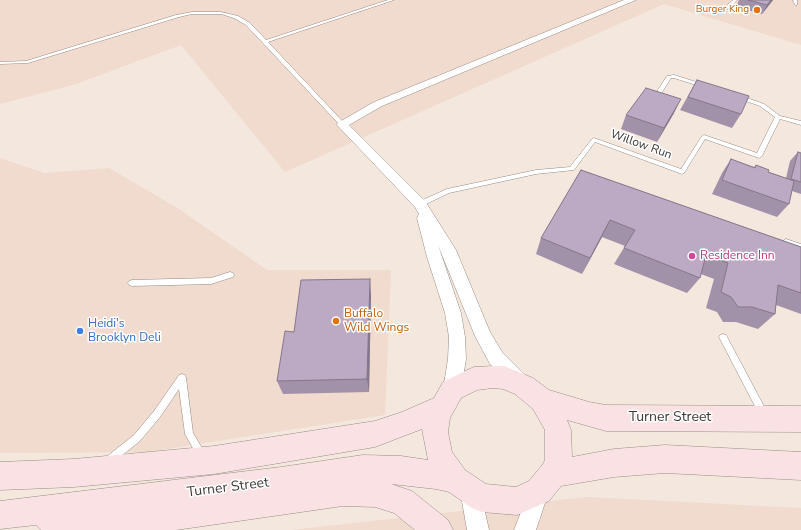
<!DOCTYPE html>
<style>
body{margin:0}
canvas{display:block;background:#f3e7de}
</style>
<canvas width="801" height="530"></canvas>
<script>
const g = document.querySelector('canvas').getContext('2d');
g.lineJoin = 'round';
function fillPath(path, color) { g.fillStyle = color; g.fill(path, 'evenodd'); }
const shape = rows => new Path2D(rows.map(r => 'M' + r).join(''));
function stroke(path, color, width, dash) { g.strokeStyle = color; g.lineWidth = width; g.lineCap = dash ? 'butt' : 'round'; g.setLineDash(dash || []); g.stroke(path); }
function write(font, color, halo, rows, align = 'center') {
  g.font = font + ' "Nunito Sans",sans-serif'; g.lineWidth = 3; g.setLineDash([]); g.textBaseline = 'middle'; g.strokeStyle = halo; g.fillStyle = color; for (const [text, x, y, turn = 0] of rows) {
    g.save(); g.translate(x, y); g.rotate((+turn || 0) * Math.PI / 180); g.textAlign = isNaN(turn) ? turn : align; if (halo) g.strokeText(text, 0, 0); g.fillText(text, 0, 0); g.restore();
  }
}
fillPath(shape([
 [0,0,801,0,801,45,664,4,285,172,181,45,76,84,0,104],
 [0,158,44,173,109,168,179,209,267,270,391,270,385,415,147,452,0,453],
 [587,497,801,508,801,530,292,530]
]), '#f1dace');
const service = shape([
 [388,0,394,0,268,42,344,123,344,125,342,126,340,125,246,25,234,18,221,14,192,14,179,17,28,63,0,64,0,62,26,61,39,57,176,15,192,12,221,12,238,16,250,23,266,40,388,0],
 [733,0,737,0,730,8,726,8,726,6,733,0],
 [793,0,797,0,797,5,795,5,793,0],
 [674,75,706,85,707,86,702,87,674,78,671,78,661,94,657,94,656,93,667,76,674,75],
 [739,95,764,104,780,116,801,121,801,125,780,119,762,156,759,158,705,139,684,173,682,174,595,142,574,170,536,174,449,193,422,206,420,206,417,204,418,202,447,189,536,170,570,167,592,139,594,138,681,169,702,136,704,135,757,153,775,117,760,106,737,98,736,97,739,95],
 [786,239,801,244,801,250,784,244,783,242,784,240,786,239],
 [230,272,233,273,234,275,233,277,211,284,132,286,129,285,128,283,129,281,132,280,211,278,230,272],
 [723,334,726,335,766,410,767,413,766,416,763,417,760,416,719,337,720,335,723,334],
 [182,374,185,375,186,378,193,433,205,453,207,456,205,459,202,461,199,459,185,434,179,389,160,417,140,441,111,464,108,466,105,464,103,461,105,458,134,435,154,411,179,375,182,374]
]);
const minor = shape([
 [624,0,636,0,382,106,349,125,425,201,456,250,490,332,502,352,525,375,528,381,525,387,519,389,513,387,490,364,475,336,438,245,461,313,465,337,466,359,461,390,458,396,452,398,446,396,443,390,448,359,449,337,445,313,427,257,417,218,419,214,415,207,336,124,374,102,624,0],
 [470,480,477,483,480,490,489,530,467,530,460,490,463,483,470,480],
 [539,481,546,484,549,491,536,530,514,530,532,484,539,481]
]);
const secondary = shape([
 [493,366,504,366,533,378,549,390,589,402,606,405,801,406,801,432,606,431,567,420,571,430,572,457,614,449,665,445,801,452,801,480,665,473,614,477,561,486,549,501,517,515,482,512,472,508,449,492,436,489,391,484,412,491,448,520,453,530,415,530,394,513,375,507,343,506,176,530,41,530,36,525,0,529,0,501,281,467,363,455,401,456,428,460,422,429,375,447,214,474,74,487,0,490,0,462,74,459,214,446,375,421,402,412,434,398,443,382,465,371,474,367,493,366],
 [493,388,503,389,515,394,533,409,545,430,545,460,543,464,529,481,516,487,486,484,465,470,452,452,448,432,450,418,461,398,477,390,493,388]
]);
stroke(service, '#978c84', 1);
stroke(minor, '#978c84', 1);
stroke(secondary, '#978c84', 1);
fillPath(service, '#fff');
fillPath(minor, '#fff');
fillPath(secondary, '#fae2e4');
fillPath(shape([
 [739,0,773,0,762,14,736,7],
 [697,80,741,114,732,128,680,110],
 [674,113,657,142,621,129,626,115],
 [798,152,801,153,801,194,792,191,789,204,777,217,712,194,722,173,731,159,754,167,756,165,768,172,786,178,790,161],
 [581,170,801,247,801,314,776,305,775,314,758,329,736,322,723,322,717,312,706,308,714,279,701,274,700,278,687,293,614,264,625,246,602,237,582,274,536,254,541,238],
 [371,295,369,392,283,394,277,381,294,332]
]), '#a292a9');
fillPath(shape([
 [771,0,773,0,762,14,767,5],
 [681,99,674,113,657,142,664,128],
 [610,220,602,237,582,274,590,258],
 [370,279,371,295,369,392,367,379]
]), '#847789');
const building = shape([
 [748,0,771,0,767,5,748,0],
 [697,80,749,96,741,114,688,97,697,80],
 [646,88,681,99,664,128,626,115,646,88],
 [798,152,801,153,801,182,791,179,798,152],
 [731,159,755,168,756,165,769,170,768,172,794,181,789,204,722,180,731,159],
 [581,170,801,247,801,293,778,285,775,314,752,307,738,307,731,297,721,292,728,263,706,255,700,278,624,248,635,230,610,220,590,258,541,238,581,170],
 [370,279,367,379,277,381,285,331,294,332,301,280,370,279]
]);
fillPath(building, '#bcaac4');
stroke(building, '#847789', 1);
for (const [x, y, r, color] of [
 [757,10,4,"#e8710a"],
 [692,256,4,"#d1479c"],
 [336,321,4,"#e8710a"],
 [80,331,4,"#3f7fe0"]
]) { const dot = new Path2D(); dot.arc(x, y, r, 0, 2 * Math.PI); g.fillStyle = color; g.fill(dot); stroke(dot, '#fff', 1.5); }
write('10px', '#c56008', '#fff', [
 ["Burger King",749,10]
], 'right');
write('12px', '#3e3936', '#fff', [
 ["Willow Run",641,145,20]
]);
write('12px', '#b23c85', '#fff', [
 ["Residence Inn",700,256]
], 'left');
write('12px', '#c56008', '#fff', [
 ["Buffalo",344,314],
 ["Wild Wings",344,328]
], 'left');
write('12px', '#366cbe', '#fff', [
 ["Heidi's",88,324],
 ["Brooklyn Deli",88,338]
], 'left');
write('14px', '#3e3936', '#fff', [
 ["Turner Street",670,418],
 ["Turner Street",228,488,-7]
]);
</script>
